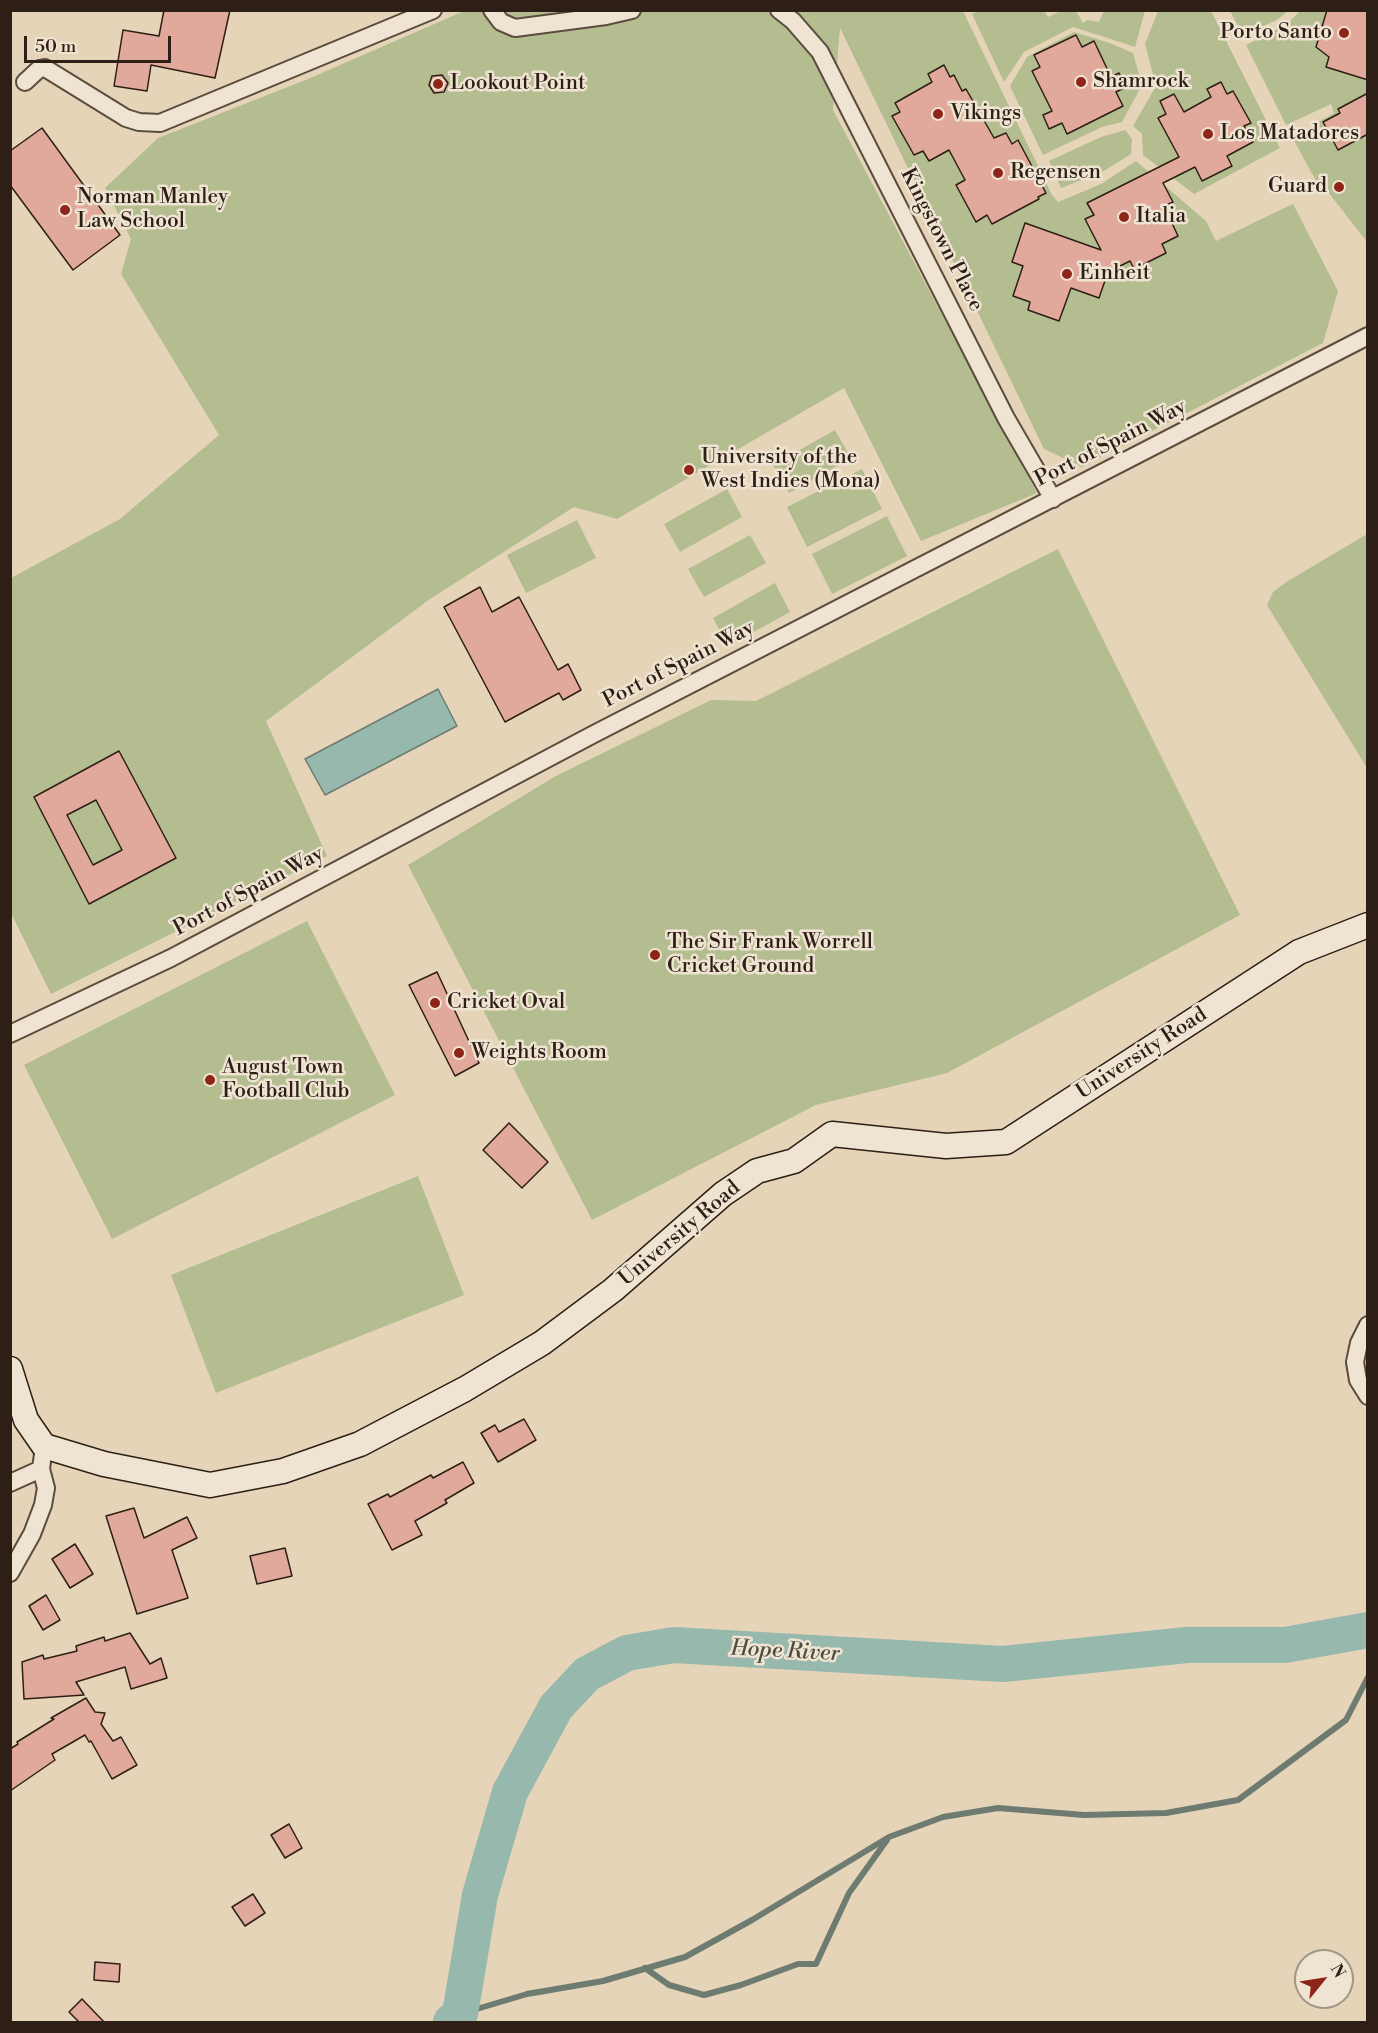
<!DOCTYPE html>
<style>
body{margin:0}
#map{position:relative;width:1378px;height:2033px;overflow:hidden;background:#e6d4b9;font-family:"Libre Bodoni",serif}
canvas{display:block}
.frame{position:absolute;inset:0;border:12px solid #2d1f15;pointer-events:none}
.north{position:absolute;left:1294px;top:1949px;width:60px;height:60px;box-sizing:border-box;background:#efe3d2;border:2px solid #a19586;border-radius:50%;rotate:60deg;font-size:16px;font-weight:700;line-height:24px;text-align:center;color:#2d1f15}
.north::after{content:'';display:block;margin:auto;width:21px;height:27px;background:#8f2418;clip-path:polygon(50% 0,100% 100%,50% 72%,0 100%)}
.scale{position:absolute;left:24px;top:36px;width:147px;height:27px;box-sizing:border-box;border:3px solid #2d1f15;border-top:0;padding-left:8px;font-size:18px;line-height:21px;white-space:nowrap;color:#2d1f15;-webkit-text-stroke:4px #efe3d2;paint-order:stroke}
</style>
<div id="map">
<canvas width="1378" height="2033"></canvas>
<div class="frame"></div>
<div class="north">N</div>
<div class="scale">50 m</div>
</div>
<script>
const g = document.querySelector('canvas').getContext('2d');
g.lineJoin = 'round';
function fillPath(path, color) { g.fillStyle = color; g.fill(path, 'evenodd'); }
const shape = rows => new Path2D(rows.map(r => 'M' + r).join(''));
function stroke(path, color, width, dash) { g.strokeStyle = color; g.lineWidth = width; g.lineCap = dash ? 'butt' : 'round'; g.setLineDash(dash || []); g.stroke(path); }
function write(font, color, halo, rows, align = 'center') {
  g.font = font + ' "Libre Bodoni",serif'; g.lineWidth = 5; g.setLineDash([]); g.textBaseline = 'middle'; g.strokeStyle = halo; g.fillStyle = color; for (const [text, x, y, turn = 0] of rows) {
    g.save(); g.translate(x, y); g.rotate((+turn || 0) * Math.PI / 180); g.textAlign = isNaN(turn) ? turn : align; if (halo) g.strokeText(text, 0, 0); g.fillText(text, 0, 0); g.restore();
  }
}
fillPath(shape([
 [464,11,963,11,1052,195,1058,202,1101,184,1136,161,1206,221,1216,241,1305,198,1293,204,1338,291,1323,343,1082,467,1044,449,840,28,833,110,1037,493,921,541,844,388,617,519,574,507,430,599,266,721,327,856,51,994,11,913,11,578,120,519,219,435,121,274,131,239,105,188,158,138,308,79],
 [978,11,1044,11,1048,17,1061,11,1076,11,1083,23,1087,20,1099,22,1104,11,1145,11,1135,47,1073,27,1024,52,1004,82,972,14],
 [1158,11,1211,11,1280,148,1194,194,1143,155,1142,134,1133,126,1156,86,1145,44],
 [1230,11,1288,11,1277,20,1243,35],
 [1300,11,1367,11,1367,242,1325,188,1321,190,1292,137,1334,113,1331,104,1286,125,1246,45,1287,24],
 [1074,32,1110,43,1133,53,1142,85,1122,122,1102,127,1043,155,1010,86,1027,57],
 [1125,130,1132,139,1131,154,1102,172,1061,188,1049,161,1101,137],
 [835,430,851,458,789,493,773,465],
 [862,469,882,509,807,547,787,507],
 [727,489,742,517,680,552,664,524],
 [887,516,907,556,832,594,812,554],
 [577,520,596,558,526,593,507,555],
 [1367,534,1367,768,1267,605,1273,592,1288,581],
 [750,535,766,563,704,597,688,569],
 [1058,549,1240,915,947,1073,816,1105,592,1220,408,865,556,776,711,700,756,701],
 [775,583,790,612,728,646,713,618],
 [307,921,395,1095,112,1239,24,1065],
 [418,1176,464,1295,216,1393,171,1275]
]), '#b3bd90');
const water = shape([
 [438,689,457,726,325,795,305,759,438,689]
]);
fillPath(water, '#97b8ac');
stroke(water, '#6d7b70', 1.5);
stroke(shape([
 [645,1968,669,1985,704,1995,741,1985,798,1964,816,1964,849,1893,887,1840],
 [460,2014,527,1994,603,1981,685,1957,752,1920,889,1837,943,1817,998,1808,1084,1815,1166,1813,1238,1800,1346,1720,1368,1677]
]), '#6d7b70', 6);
stroke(shape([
 [451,2022,460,2014,480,1895,510,1792,556,1707,587,1674,627,1653,674,1645,1003,1664,1187,1645,1285,1645,1368,1630]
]), '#97b8ac', 36);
const building = shape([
 [164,10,230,10,215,78,151,65,147,91,114,86,123,30,159,36,164,10],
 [1327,10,1368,10,1368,80,1326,67,1329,57,1316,47,1327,10],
 [1076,35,1082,47,1094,41,1111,77,1119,73,1126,87,1116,92,1123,106,1067,134,1062,123,1049,129,1043,115,1052,111,1032,71,1040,67,1034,55,1076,35],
 [944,65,950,77,954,75,962,91,966,89,994,138,1006,133,1012,144,1018,140,1046,193,1038,197,1039,199,992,224,987,215,976,222,956,185,965,180,949,150,929,161,923,151,914,155,892,116,900,112,895,103,932,82,928,74,944,65],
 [442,75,448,83,444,92,434,93,429,85,432,76,442,75],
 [1221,82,1227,94,1233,91,1251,123,1244,126,1253,142,1227,156,1232,166,1202,181,1195,167,1163,183,1173,202,1164,206,1178,236,1162,244,1166,253,1134,269,1130,261,1108,272,1099,298,1071,288,1059,321,1028,310,1030,302,1013,296,1023,266,1012,262,1025,223,1101,250,1085,219,1094,215,1087,203,1179,157,1158,118,1166,114,1160,101,1174,94,1184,112,1211,97,1207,89,1221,82],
 [1368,93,1368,134,1338,150,1323,122,1340,113,1338,109,1368,93],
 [42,128,120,235,73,270,10,185,10,151,42,128],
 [480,587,492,612,519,597,558,670,568,664,581,690,563,700,559,693,505,722,444,607,480,587],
 [119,751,176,858,89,904,34,797,119,751],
 [96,800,122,850,93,865,67,815,96,800],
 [437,972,479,1063,455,1076,409,985,437,972],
 [509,1123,548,1162,522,1188,483,1150,509,1123],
 [524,1419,536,1440,498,1462,481,1433,495,1425,499,1432,524,1419],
 [463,1462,474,1483,445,1500,447,1503,415,1521,422,1535,392,1550,368,1504,388,1494,390,1497,431,1475,433,1478,463,1462],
 [134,1508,144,1538,187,1517,197,1538,172,1550,188,1598,137,1614,106,1516,134,1508],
 [75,1544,93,1574,70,1588,52,1559,75,1544],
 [285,1548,292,1576,257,1584,250,1556,285,1548],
 [46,1595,60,1620,43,1630,29,1606,46,1595],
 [130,1633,150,1664,161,1658,167,1678,131,1689,125,1667,76,1682,84,1695,24,1699,22,1662,43,1655,44,1659,77,1651,76,1646,104,1637,105,1641,130,1633],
 [86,1698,95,1712,105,1713,101,1724,113,1741,121,1737,137,1765,112,1779,91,1741,89,1742,85,1735,52,1754,55,1760,10,1791,10,1749,18,1744,17,1742,54,1719,51,1718,86,1698],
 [289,1824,302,1848,285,1858,271,1835,289,1824],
 [253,1894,265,1913,245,1926,232,1907,253,1894],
 [95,1962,120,1964,119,1982,94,1980,95,1962],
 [82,1999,104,2022,79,2022,69,2012,82,1999]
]);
fillPath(building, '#e1a99b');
stroke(building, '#2d1f15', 1.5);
const street = shape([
 [492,10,501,22,515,28,606,16,632,10],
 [779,10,793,21,820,52,1006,418,1053,499],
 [25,82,39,69,45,68,126,118,139,122,160,123,433,10],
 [10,1034,171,958,594,734,1368,336],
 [1368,1325,1359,1343,1355,1362,1358,1380,1368,1396],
 [10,1483,41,1469],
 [10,1573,32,1534,43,1505,46,1488,41,1469,44,1446]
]);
const secondary = shape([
 [10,1369,26,1420,44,1446,104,1464,210,1485,283,1471,360,1444,465,1389,542,1343,613,1290,723,1194,757,1171,794,1161,832,1134,946,1146,1006,1142,1299,952,1368,925]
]);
stroke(street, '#5b4c3e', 20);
stroke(secondary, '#2d1f15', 27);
stroke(street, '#efe3d2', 16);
stroke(secondary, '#efe3d2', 24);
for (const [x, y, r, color] of [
 [1344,33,6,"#8f2418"],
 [1081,82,6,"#8f2418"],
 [438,84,6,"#8f2418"],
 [938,114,6,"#8f2418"],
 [1208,134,6,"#8f2418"],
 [998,173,6,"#8f2418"],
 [1339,187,6,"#8f2418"],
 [65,210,6,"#8f2418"],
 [1124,217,6,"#8f2418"],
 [1067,274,6,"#8f2418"],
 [689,470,6,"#8f2418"],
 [655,955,6,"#8f2418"],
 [435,1003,6,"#8f2418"],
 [459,1053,6,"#8f2418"],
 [210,1080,6,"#8f2418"]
]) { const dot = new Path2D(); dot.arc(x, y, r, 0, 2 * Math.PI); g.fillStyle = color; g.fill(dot); stroke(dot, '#efe3d2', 2); }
write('21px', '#2d1f15', '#efe3d2', [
 ["Porto Santo",1332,33,"right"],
 ["Shamrock",1093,82],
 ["Lookout Point",450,84],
 ["Vikings",950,114],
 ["Los Matadores",1220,134],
 ["Regensen",1010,173],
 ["Guard",1327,187,"right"],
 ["Norman Manley",77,198],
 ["Law School",77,222],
 ["Italia",1136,217],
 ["Einheit",1079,274],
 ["University of the",701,458],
 ["West Indies (Mona)",701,482],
 ["The Sir Frank Worrell",667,943],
 ["Cricket Ground",667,967],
 ["Cricket Oval",447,1003],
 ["Weights Room",471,1053],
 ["August Town",222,1068],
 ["Football Club",222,1092]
], 'left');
write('21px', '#2d1f15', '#efe3d2', [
 ["Kingstown Place",941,240,63],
 ["Port of Spain Way",1111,444,-27],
 ["Port of Spain Way",679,665,-27],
 ["Port of Spain Way",249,892,-28],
 ["University Road",1142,1054,-33],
 ["University Road",680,1234,-40]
]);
write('italic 22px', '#4d4d42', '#efe3d2', [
 ["Hope River",785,1652,3]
]);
</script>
